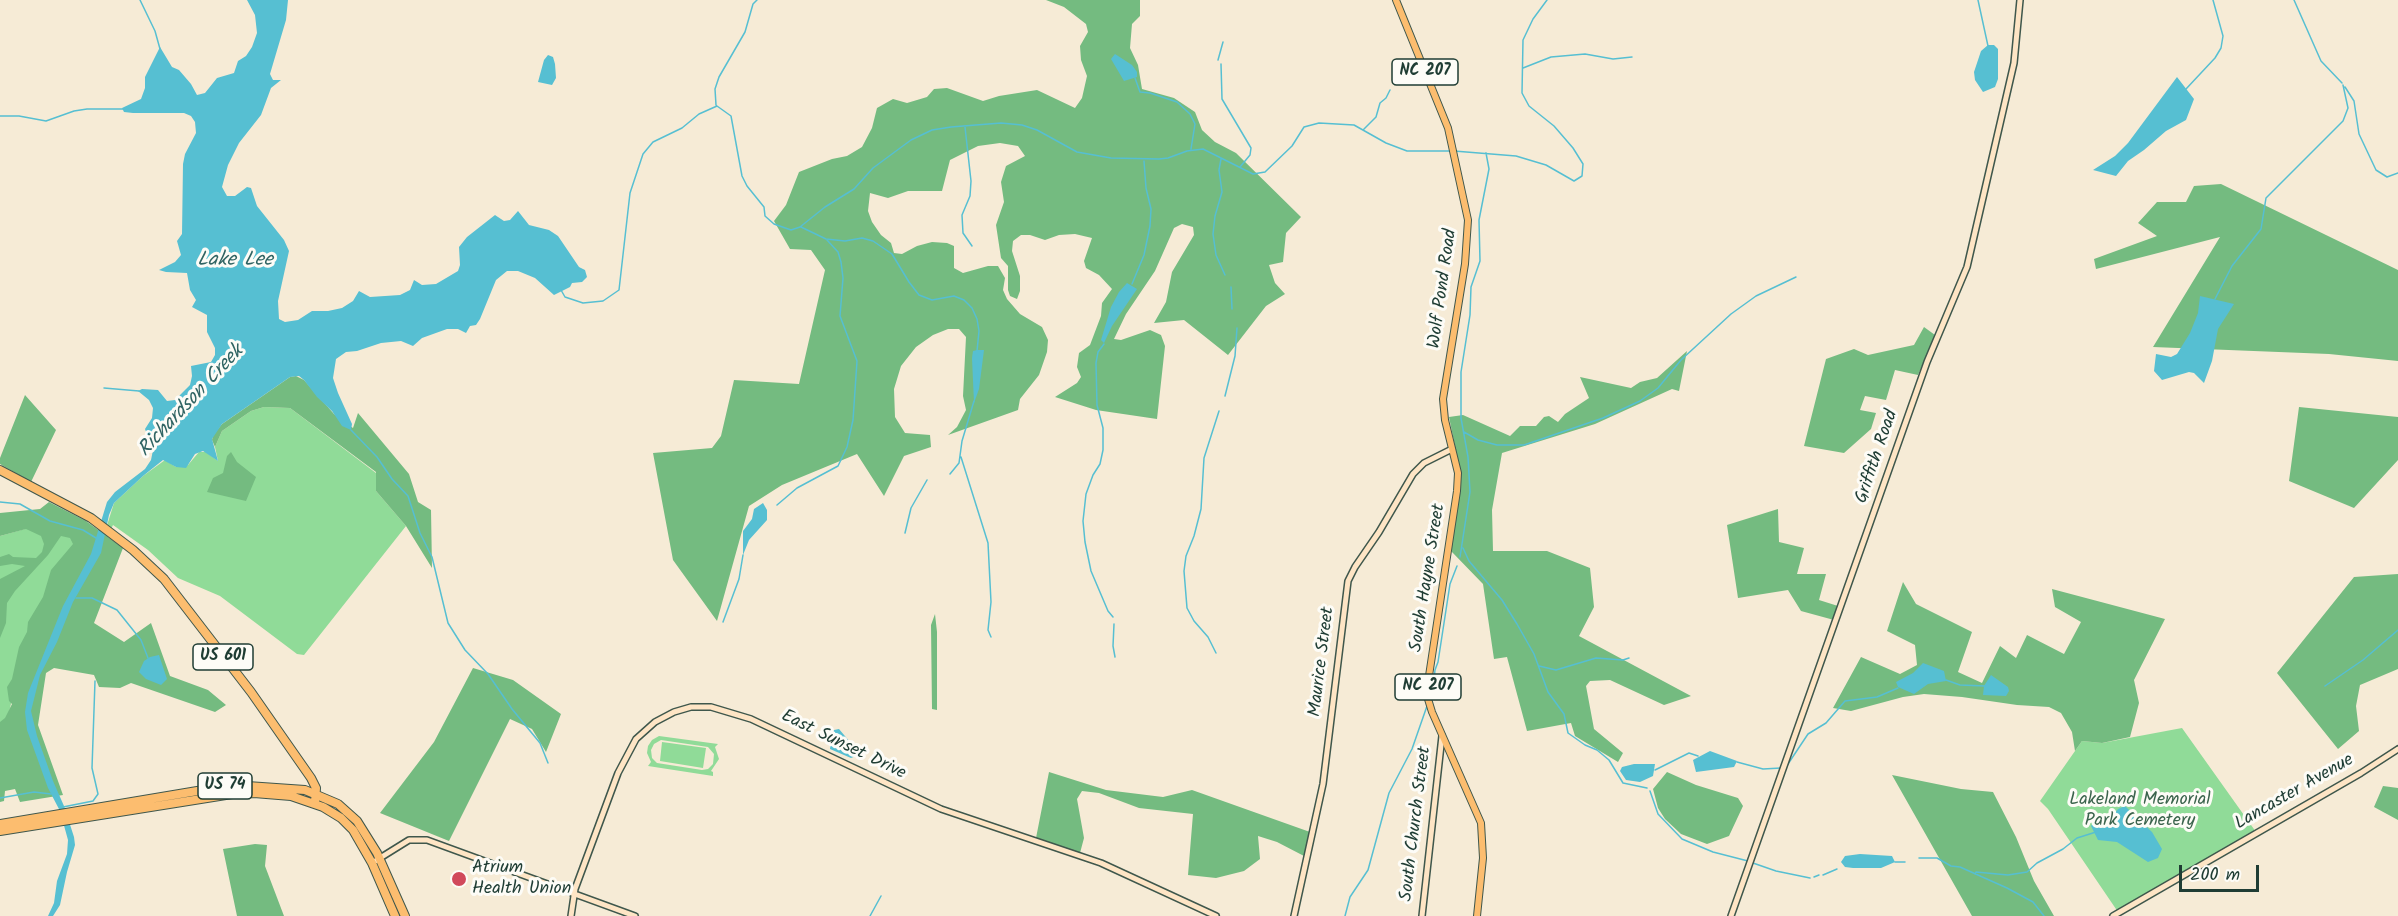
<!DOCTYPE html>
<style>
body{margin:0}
#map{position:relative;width:2398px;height:916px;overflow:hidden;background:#f6ebd6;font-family:Kalam,sans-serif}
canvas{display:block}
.scale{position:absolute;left:2179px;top:865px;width:80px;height:27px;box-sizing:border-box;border:3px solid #1f3d34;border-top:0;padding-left:8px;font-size:18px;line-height:21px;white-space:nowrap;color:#1f3d34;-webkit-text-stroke:4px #fdfcf7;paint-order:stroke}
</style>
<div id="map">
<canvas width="2398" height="916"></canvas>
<div class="scale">200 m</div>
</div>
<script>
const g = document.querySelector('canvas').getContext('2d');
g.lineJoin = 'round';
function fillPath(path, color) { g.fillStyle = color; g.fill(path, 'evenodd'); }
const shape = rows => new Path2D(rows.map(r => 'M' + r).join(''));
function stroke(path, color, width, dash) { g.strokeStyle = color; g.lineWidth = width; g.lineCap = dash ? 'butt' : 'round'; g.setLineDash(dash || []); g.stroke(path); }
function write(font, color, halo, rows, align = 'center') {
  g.font = font + ' Kalam,sans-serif'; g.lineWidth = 6; g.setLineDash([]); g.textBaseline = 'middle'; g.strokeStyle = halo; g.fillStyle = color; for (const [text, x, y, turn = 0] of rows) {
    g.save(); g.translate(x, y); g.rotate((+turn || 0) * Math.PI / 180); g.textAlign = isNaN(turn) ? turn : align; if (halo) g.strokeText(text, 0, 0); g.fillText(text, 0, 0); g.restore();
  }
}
fillPath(shape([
 [264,407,290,408,376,473,376,491,406,526,304,655,297,654,220,596,178,578,148,550,113,525,106,540,21,660,0,752,0,536,32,527,104,535,114,503,143,476,165,460,176,467,188,465,199,452,206,452,218,461,215,447,222,431,251,411],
 [2182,728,2256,832,2118,912,2048,809,2040,801,2082,741,2102,743],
 [659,736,718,744,715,747,719,759,711,771,713,772,713,776,648,766,651,762,647,753,648,746,652,740],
 [661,740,708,747,714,754,713,764,708,769,702,770,657,763,652,758,651,750,654,744],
 [662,742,706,748,703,768,660,761]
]), '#90db98');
fillPath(shape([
 [1046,0,1140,0,1140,16,1132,24,1130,48,1138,65,1142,89,1174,98,1195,112,1202,130,1215,142,1236,153,1301,217,1286,233,1283,262,1269,265,1275,283,1285,294,1266,306,1228,355,1184,320,1154,323,1166,302,1172,272,1194,235,1193,227,1182,224,1174,228,1155,271,1126,314,1114,339,1121,340,1150,330,1161,335,1165,346,1157,419,1096,410,1055,397,1077,383,1081,377,1077,367,1079,353,1090,345,1101,316,1102,303,1112,289,1099,275,1086,268,1084,261,1092,238,1075,234,1059,235,1045,240,1030,235,1021,235,1013,241,1012,251,1020,276,1020,291,1017,299,1010,296,1008,290,1008,266,1001,258,996,225,1004,202,1001,182,1006,166,1025,156,1018,146,1000,143,978,146,950,160,942,191,908,191,888,198,870,193,868,211,872,222,881,235,891,243,894,253,902,254,917,246,932,242,947,243,954,246,954,268,963,273,988,266,998,266,1005,278,1003,290,1007,299,1020,314,1042,327,1048,340,1047,352,1039,375,1020,399,1018,410,948,435,957,427,966,410,963,396,966,337,959,329,948,329,933,335,916,347,901,366,894,389,895,417,905,433,930,435,931,447,904,456,884,496,857,454,782,485,749,506,717,621,673,560,653,453,712,448,721,436,734,380,799,384,825,270,811,250,790,249,774,221,786,205,799,172,832,159,847,156,862,147,872,128,877,108,893,99,907,103,927,97,934,89,947,88,983,101,999,96,1037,90,1075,108,1082,98,1087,76,1081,60,1080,46,1088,32,1086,24,1064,7],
 [2221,184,2398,270,2398,361,2329,354,2153,347,2220,237,2096,269,2094,259,2157,236,2138,223,2157,202,2186,202,2194,186],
 [1924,327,1935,335,1918,375,1895,370,1886,400,1865,396,1860,410,1876,413,1871,429,1844,453,1804,446,1826,359,1854,349,1868,355,1914,345],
 [1687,351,1679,391,1672,389,1595,424,1502,453,1492,510,1493,551,1547,551,1590,568,1594,607,1579,636,1691,696,1664,705,1610,680,1590,681,1586,686,1594,729,1623,753,1618,762,1575,736,1571,723,1527,731,1507,657,1494,659,1483,584,1451,551,1461,487,1458,461,1449,417,1463,415,1510,436,1520,426,1536,426,1544,417,1549,416,1558,422,1565,414,1589,398,1580,377,1631,388,1640,382,1657,378],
 [296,376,304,380,334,414,353,428,358,413,409,474,418,502,431,510,432,568,406,526,376,491,376,472,290,408,264,407,251,411,222,431,215,447,212,440,213,435,222,424,290,377],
 [25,395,56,430,31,482,0,464,0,458],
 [2299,407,2398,417,2398,460,2354,508,2289,481],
 [231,452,237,462,256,477,246,501,207,492,213,478,223,473,227,456],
 [49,502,86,521,123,548,94,623,124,642,151,623,170,676,208,690,226,705,215,712,131,683,120,688,99,687,94,675,54,668,46,673,38,725,63,795,20,802,15,789,5,791,4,801,0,802,0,722,5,718,12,704,9,701,7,687,12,679,19,647,27,632,28,622,43,597,51,570,73,544,70,538,61,536,48,555,15,591,7,603,6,623,0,638,0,579,25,566,12,564,0,566,0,557,9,554,13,557,36,558,42,552,44,544,41,536,26,529,0,536,0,513,40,509],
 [1778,509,1779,542,1804,548,1797,574,1826,574,1819,600,1838,606,1834,620,1801,611,1788,590,1738,598,1727,525],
 [2398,574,2398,669,2360,685,2356,706,2359,731,2338,749,2277,673,2354,577],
 [1903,582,1916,604,1972,632,1958,672,1982,683,2000,646,2016,658,2027,635,2064,654,2081,622,2055,607,2052,589,2165,619,2134,680,2139,703,2130,737,2102,743,2082,741,2075,751,2072,732,2061,713,2049,707,2017,705,1962,697,1924,694,1903,697,1851,711,1833,708,1861,657,1900,674,1917,665,1915,645,1887,631],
 [935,614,937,632,937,710,932,709,931,625],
 [473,668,513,680,561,714,546,752,532,729,510,719,449,841,380,813,434,742],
 [1049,772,1106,790,1163,797,1192,790,1310,832,1304,856,1277,842,1258,836,1260,859,1244,871,1216,878,1188,875,1193,814,1139,808,1099,793,1082,791,1077,799,1084,838,1080,853,1036,838],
 [1667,772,1696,785,1738,798,1743,806,1729,836,1707,844,1681,834,1665,819,1658,808,1653,789],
 [1892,775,1961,789,1993,792,2016,837,2034,881,2054,916,1972,916],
 [2383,786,2398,788,2398,820,2374,807],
 [255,844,267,845,265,866,284,916,237,916,223,849]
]), '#74bb80');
fillPath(shape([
 [247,0,288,0,286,20,270,74,273,80,281,80,271,88,261,115,239,143,228,165,222,187,227,196,235,196,247,187,251,188,257,206,284,240,289,251,278,301,279,319,285,322,298,320,312,311,328,311,342,308,353,301,359,291,370,297,400,295,410,290,414,280,422,285,436,284,458,271,460,265,459,247,467,237,495,215,504,221,510,220,518,211,529,225,549,230,558,236,579,267,585,270,587,277,582,282,572,283,570,287,554,295,535,278,518,271,507,271,496,280,480,319,476,325,470,326,466,333,458,329,447,329,422,338,413,346,401,341,381,343,357,351,346,352,336,359,333,378,338,393,352,424,351,430,342,426,332,411,317,397,304,380,299,376,290,377,222,424,212,439,218,461,203,451,195,454,186,468,176,467,163,460,143,476,114,503,109,515,101,553,73,602,57,642,40,675,31,711,37,736,53,781,64,806,74,837,75,845,67,872,60,905,53,916,48,916,54,903,57,881,67,854,68,840,60,811,48,788,27,730,25,712,28,693,63,606,91,554,107,502,115,492,145,469,151,460,153,450,145,429,152,418,153,408,149,400,138,391,142,389,158,390,167,401,175,400,190,385,192,376,191,366,211,362,215,355,215,348,207,332,207,315,192,307,196,300,190,290,187,273,166,272,159,270,175,262,181,255,177,241,182,234,183,164,185,154,196,133,195,122,191,116,184,113,133,113,124,112,122,108,141,99,145,88,145,77,160,47,172,67,179,70,191,84,197,95,205,93,217,78,234,73,238,61,246,56,252,47,257,33,255,15],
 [1988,45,1994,45,1998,49,1998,79,1995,87,1983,92,1975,80,1974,72,1981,51],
 [1115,54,1132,65,1137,72,1137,77,1124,81,1111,59],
 [548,55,553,57,555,64,556,78,552,85,538,82,544,60],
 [2177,77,2194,99,2186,120,2166,131,2144,150,2128,161,2116,176,2093,170,2115,156,2128,143],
 [1127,283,1137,289,1112,326,1104,343,1101,340,1111,307,1119,292],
 [2200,296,2234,304,2218,329,2212,361,2204,383,2194,373,2189,372,2162,380,2154,371,2156,354,2171,357,2177,354,2190,333,2198,313],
 [977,350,984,350,979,389,974,403,972,358,973,351],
 [763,503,767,510,767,520,749,540,743,555,743,531,752,519,754,509],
 [159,655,167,679,161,685,146,679,139,672,144,661,150,657],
 [1923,663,1944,671,1946,681,1928,684,1914,694,1898,687,1896,682,1913,673],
 [1991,675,2008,687,2009,691,2006,696,1983,695,1984,686],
 [839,729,855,748,856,756,851,758,830,749,832,733,834,730],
 [1710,751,1737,761,1734,767,1696,772,1693,760],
 [1634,764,1655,764,1653,776,1640,782,1626,780,1620,771,1622,767],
 [2125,806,2152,832,2162,849,2158,858,2148,862,2117,842,2098,840,2091,826,2093,823,2111,818,2118,809],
 [1860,854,1892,856,1895,862,1881,868,1853,868,1845,867,1841,862,1845,856]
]), '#56bfd2');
stroke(shape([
 [140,0,155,31,160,49],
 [1978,0,1988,46],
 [2294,0,2321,61,2342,83],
 [1218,60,1223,42],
 [1221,64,1222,99,1251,148,1250,155,1240,167],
 [1523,68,1551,57,1585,54,1613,59,1632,57],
 [1135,78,1140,92,1150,93,1177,102,1190,114,1195,124,1191,149],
 [2345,87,2354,101,2359,134,2376,170,2387,177,2398,173],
 [2186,89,2215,58,2221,48,2223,36,2213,0],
 [716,105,715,89,719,77,745,32,753,4,757,0],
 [0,116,19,116,46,121,74,111,87,109,123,109],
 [965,127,971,181,970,196,962,215,963,233,972,246],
 [1364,129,1376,117,1380,103,1386,98,1390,90],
 [1454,151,1516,156,1546,165,1574,181,1582,176,1583,164,1573,148,1554,126,1529,106,1522,93,1523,40,1533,19,1547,0],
 [1221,159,1219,170,1222,192,1215,216,1213,234,1216,255,1225,275],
 [801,227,826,239,845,241,862,238,873,241,892,254,909,282,919,295,932,300,954,296,964,300,972,308,977,319,979,331,977,351],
 [1132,284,1144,255,1150,226,1151,209,1146,188,1144,161],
 [1231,287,1232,309],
 [561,290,565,297,583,303,603,301,619,290,630,193,643,154,653,142,682,128,699,114,717,106,731,116,742,176,747,186,764,207,765,216,774,224,791,230,800,227,825,207,854,189,873,168,911,140,932,130,951,127,1001,123,1022,125,1037,130,1077,152,1111,158,1159,159,1168,158,1187,151,1203,149,1253,174,1265,172,1292,146,1304,127,1319,123,1354,125,1386,143,1407,151,1449,151],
 [2215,299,2232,266,2261,229,2266,198,2343,121,2348,108,2343,85],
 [1104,344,1098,352,1096,363,1097,405,1103,428,1103,450,1100,464,1093,475,1086,494,1083,521,1085,542,1091,571,1108,611,1113,617],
 [104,388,139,391],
 [1225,396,1235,356,1237,328],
 [351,430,377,457,392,479,408,496,420,533,432,557,448,623,465,650,488,674,512,709,540,743,548,763],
 [1464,432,1478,440,1497,445,1524,445,1603,418,1640,401,1658,388,1681,360,1731,314,1756,296,1796,277],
 [961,457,988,543,991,602,988,630,991,637],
 [950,474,959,463,962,441,974,401],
 [0,502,20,504,50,521,83,530,96,538],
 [777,505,797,488,838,466,847,447,853,420,857,361,840,316,843,278,841,262,838,252,827,240],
 [905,533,911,508,927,480],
 [1463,548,1469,561,1502,600,1517,624,1534,654,1548,692,1564,714,1568,733,1585,745,1597,750,1609,760,1623,783,1647,788],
 [1460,557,1470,492,1468,457,1461,418,1461,372,1470,315,1471,287,1480,261,1479,220,1489,169,1486,153],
 [76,598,92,598,117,610,141,640,148,658],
 [723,622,739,579,743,555],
 [1114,624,1113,646,1115,657],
 [1216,653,1208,637,1194,621,1187,608,1184,571,1186,556,1194,536,1201,509,1204,458,1219,411],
 [1539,666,1556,670,1596,658,1623,660,1629,658],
 [1946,680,1960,685,1985,686],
 [2325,686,2363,660,2398,630],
 [1431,701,1435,692,1433,688,1435,670,1438,662,1450,584,1457,566],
 [1737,762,1763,769,1781,768],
 [1788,764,1808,734,1826,723,1845,701,1877,697,1898,688],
 [1655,770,1689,753,1698,756],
 [1650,791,1658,814,1682,839,1713,852,1748,861],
 [0,798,34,792,51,794],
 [63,807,93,801,98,794,92,768,95,681],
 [1919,858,1937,858,1951,866,1960,867,2007,888,2033,902,2044,916],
 [1895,862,1905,862],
 [1753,863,1776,871,1810,878],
 [1975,874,1976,872,2008,875,2027,872,2037,863,2063,849,2077,838,2096,832],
 [1823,875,1837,869],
 [1814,877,1819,875],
 [870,916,881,896],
 [1345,916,1350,897,1368,870,1389,793,1412,749,1427,706]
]), '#56bfd2', 1.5);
const secondary = shape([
 [372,863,409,840,427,840,635,916],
 [571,916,575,889,618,773,636,739,655,722,674,712,691,707,711,707,751,719,941,809,1101,863,1216,916],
 [1294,916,1323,784,1348,581,1355,567,1379,532,1413,474,1424,463,1452,449],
 [1422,916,1442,736],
 [1731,916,1927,362,1967,267,2014,63,2020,0],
 [2113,916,2361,773,2398,749]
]);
const primary = shape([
 [1396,0,1448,128,1468,220,1465,264,1443,399,1445,420,1458,473,1457,491,1427,689,1428,699,1432,712,1481,823,1483,858,1477,916]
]);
const highway = shape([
 [0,470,91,518,133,550,164,579,251,692,311,778,316,788,315,803],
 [0,824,233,785,305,790,338,804,357,821,377,853,405,916],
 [0,831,232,794,254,793,291,796,323,807,341,818,353,830,372,863,395,916]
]);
stroke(secondary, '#3f574c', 8);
stroke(primary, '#3f574c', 8);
stroke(highway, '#3f574c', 10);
stroke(secondary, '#fee5c5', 5);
stroke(primary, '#fcbd6f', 6);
stroke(highway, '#fcbd6f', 8);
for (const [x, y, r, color] of [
 [459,879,8,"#d1495b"]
]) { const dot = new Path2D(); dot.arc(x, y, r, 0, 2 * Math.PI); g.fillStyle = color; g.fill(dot); stroke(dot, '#fdfcf7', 2); }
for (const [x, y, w] of [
 [1425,72,66],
 [223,657,60],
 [1428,687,66],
 [225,786,54]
]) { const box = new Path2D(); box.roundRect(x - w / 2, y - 13, w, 26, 4.5); g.fillStyle = '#fdfcf7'; g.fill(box); stroke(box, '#1f3d34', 1.5); }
write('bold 16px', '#1f3d34', null, [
 ["NC 207",1425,72],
 ["US 601",223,657],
 ["NC 207",1428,687],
 ["US 74",225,786]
]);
write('18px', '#1f3d34', '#fdfcf7', [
 ["Wolf Pond Road",1444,289,-82],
 ["Griffith Road",1878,457,-71],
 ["South Hayne Street",1429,578,-81],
 ["Maurice Street",1323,662,-83],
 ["East Sunset Drive",843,746,26],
 ["Lancaster Avenue",2295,793,-30],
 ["South Church Street",1417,824,-83]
]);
write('18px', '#3b644d', '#fdfcf7', [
 ["Lakeland Memorial",2140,801],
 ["Park Cemetery",2140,822]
]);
write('18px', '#1f3d34', '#fdfcf7', [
 ["Atrium",472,869],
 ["Health Union",472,890]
], 'left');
write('italic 20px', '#306463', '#fdfcf7', [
 ["Lake Lee",235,262],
 ["Richardson Creek",192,402,-47]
]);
</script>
